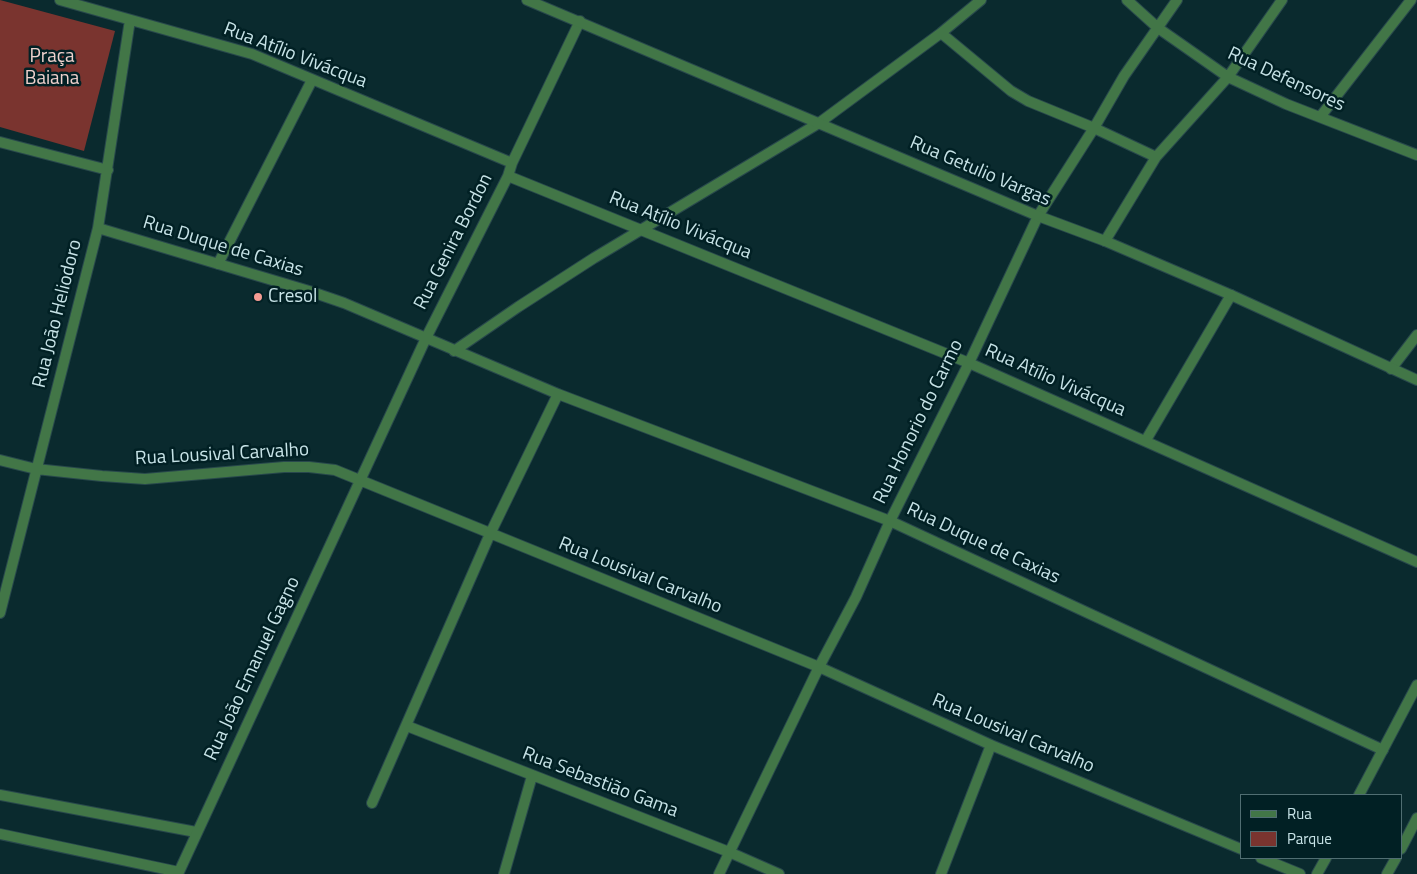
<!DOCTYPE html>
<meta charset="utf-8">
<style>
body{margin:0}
#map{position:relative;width:1417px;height:874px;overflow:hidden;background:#0a2a2e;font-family:"Titillium Web",sans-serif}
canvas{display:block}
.legend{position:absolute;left:1240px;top:794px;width:162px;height:65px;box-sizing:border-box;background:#012024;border:1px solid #506e72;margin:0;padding:6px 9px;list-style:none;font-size:15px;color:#c7e3e7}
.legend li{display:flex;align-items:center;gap:10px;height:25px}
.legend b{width:25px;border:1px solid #506e72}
</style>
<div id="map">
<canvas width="1417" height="874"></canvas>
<ul class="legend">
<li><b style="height:6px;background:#427647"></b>Rua</li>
<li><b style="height:14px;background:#7a342f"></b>Parque</li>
</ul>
</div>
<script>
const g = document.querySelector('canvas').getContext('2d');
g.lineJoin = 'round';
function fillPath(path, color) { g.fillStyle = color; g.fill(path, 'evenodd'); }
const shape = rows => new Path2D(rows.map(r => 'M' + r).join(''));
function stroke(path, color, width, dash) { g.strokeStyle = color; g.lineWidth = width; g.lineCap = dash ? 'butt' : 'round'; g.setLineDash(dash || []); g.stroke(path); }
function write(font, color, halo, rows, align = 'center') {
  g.font = font + ' "Titillium Web",sans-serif'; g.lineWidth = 5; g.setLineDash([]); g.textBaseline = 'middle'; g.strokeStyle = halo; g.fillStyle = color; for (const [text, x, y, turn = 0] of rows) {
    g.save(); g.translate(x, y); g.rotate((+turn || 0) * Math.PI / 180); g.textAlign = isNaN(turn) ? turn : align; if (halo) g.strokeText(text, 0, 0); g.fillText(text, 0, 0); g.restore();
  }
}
fillPath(shape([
 [0,0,115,31,84,151,0,127]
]), '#7a342f');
const service = shape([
 [0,795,196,832]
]);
const minor = shape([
 [60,0,252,54,512,163],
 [1127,0,1158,28,1228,77,1286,104,1417,155],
 [941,33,1011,91,1028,101,1094,128,1156,157],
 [1320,117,1411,0],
 [0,142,108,170],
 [508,176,969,363,1417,562],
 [98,228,309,291,344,303,558,394,890,521,1383,750],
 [1105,241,1156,157,1228,77,1282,0],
 [218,264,312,80],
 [454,351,518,307,594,258,819,123,941,33,981,0],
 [1391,369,1417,335],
 [1146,440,1231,295],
 [0,460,36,469,102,476,145,479,284,467,309,467,335,470,819,667,991,745,1241,849],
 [0,613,98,228,130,20],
 [407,726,729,852,779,874],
 [372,803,490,534,558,394],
 [0,834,179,872],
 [1261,858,1300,874],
 [178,874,426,338,508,176,512,163,580,21],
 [504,874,532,776],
 [719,874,819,667,856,597,890,521,969,363,1038,216,1094,128,1124,76,1177,0],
 [941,874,991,745]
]);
const tertiary = shape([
 [527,0,1038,216,1105,241,1231,295,1417,380],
 [1359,795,1417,685],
 [1401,849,1417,818],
 [1317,874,1326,858],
 [1387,874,1396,858]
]);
stroke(service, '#28484c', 12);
stroke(minor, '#28484c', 12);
stroke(tertiary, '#28484c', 12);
stroke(service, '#427647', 10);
stroke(minor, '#427647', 10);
stroke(tertiary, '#427647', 10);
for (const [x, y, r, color] of [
 [258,297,5,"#f59c93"]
]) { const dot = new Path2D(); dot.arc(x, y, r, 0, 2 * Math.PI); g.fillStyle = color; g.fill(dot); stroke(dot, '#012024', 2); }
write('19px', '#c7e3e7', '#012024', [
 ["Rua Atílio Vivácqua",295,56,21],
 ["Rua Defensores",1286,80,25],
 ["Rua Getulio Vargas",980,172,23],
 ["Rua Atílio Vivácqua",680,226,22],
 ["Rua Genira Bordon",454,242,-63],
 ["Rua Duque de Caxias",223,247,17],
 ["Rua João Heliodoro",58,314,-76],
 ["Rua Atílio Vivácqua",1055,381,24],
 ["Rua Honorio do Carmo",919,422,-64],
 ["Rua Lousival Carvalho",222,455,-3],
 ["Rua Duque de Caxias",983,544,25],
 ["Rua Lousival Carvalho",640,576,22],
 ["Rua João Emanuel Gagno",253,669,-65],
 ["Rua Lousival Carvalho",1013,734,23],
 ["Rua Sebastião Gama",600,783,21]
]);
write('19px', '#efd1cd', '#012024', [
 ["Praça",52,57],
 ["Baiana",52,79]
]);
write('19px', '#c7e3e7', '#012024', [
 ["Cresol",268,297]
], 'left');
</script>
